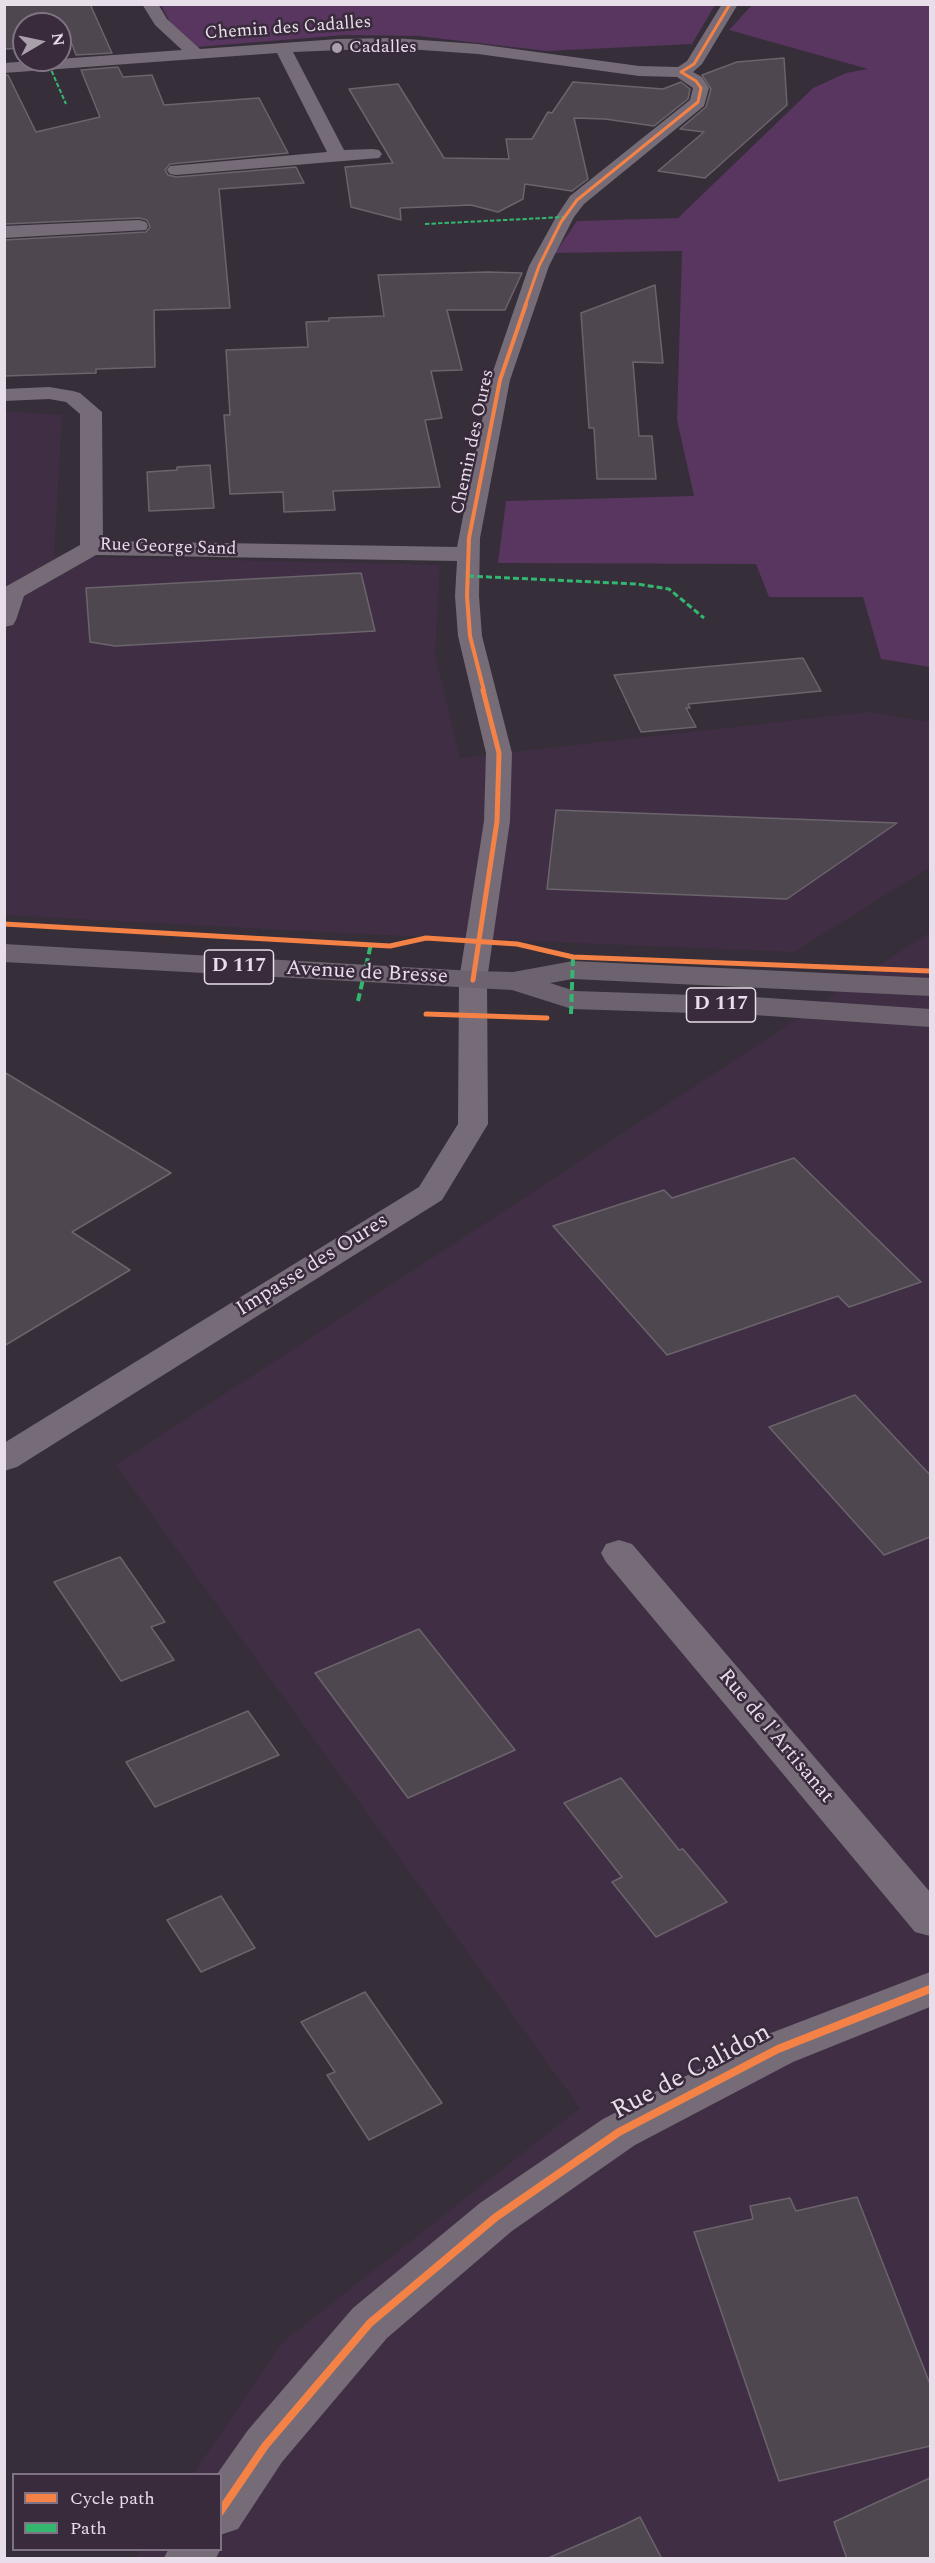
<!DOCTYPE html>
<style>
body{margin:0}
#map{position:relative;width:935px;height:2563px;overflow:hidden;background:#362e38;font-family:Spectral,serif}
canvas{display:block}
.frame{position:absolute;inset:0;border:6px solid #e8deea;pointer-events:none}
.legend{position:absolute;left:12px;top:2473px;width:210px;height:78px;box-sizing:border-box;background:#392a3c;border:2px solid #7f7282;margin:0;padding:8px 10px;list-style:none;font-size:18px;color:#e8deea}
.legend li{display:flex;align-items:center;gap:12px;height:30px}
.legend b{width:30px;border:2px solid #7f7282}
.north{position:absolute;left:12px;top:12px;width:60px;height:60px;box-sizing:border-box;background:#392a3c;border:2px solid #7f7282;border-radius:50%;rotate:81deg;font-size:16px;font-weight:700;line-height:24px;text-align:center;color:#e8deea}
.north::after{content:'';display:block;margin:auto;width:21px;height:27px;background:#aaa0ac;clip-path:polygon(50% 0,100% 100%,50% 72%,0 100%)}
</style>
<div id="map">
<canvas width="935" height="2563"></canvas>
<div class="frame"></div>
<ul class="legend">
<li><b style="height:8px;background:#f48246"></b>Cycle path</li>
<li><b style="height:8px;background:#33b770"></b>Path</li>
</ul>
<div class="north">N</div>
</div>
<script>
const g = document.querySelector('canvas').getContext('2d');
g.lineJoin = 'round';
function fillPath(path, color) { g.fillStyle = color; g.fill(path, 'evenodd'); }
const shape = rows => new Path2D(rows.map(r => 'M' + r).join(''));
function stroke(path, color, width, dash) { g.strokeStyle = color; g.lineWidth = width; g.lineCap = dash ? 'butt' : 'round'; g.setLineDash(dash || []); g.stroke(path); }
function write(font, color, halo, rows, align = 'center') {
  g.font = font + ' Spectral,serif'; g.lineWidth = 5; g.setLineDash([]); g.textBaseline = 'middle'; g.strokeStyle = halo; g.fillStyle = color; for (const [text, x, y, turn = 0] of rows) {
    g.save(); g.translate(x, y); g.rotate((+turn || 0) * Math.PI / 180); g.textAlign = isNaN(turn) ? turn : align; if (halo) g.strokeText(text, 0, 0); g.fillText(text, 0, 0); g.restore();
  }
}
fillPath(shape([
 [4,411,62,415,54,556,440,565,435,655,460,758,867,712,930,722,930,867,794,952,361,934,5,915],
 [930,932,930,2558,136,2558,142,2550,220,2550,220,2474,193,2474,283,2342,580,2108,116,1465]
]), '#402f44');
fillPath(shape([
 [161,5,715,5,692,44,547,51,418,36,345,35,197,47,172,26],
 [752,5,930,5,930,667,881,659,863,597,769,597,756,564,498,563,506,501,694,496,677,420,682,251,555,253,577,221,678,218,813,88,846,73,868,69,729,30]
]), '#58365f');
const building = shape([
 [4,4,90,4,112,53,76,55,72,44,60,45,60,24,24,24,24,48,4,49,4,4],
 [784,58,787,105,705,178,658,171,704,132,680,129,706,107,711,89,702,75,737,62,784,58],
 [118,67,123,77,152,75,164,105,259,98,288,153,170,164,165,170,168,175,176,177,296,167,304,183,219,189,230,308,154,310,155,367,96,369,96,373,4,376,4,240,146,232,150,227,147,220,139,218,4,224,4,75,8,75,36,132,100,117,81,70,118,67],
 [573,82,663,89,681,82,690,89,688,99,654,126,605,119,574,118,588,179,572,191,525,184,523,199,498,212,471,205,400,208,401,220,351,207,345,167,393,163,349,89,398,84,444,158,509,159,506,139,532,139,548,112,552,113,573,82],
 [488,272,522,273,505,310,447,310,462,370,431,371,442,418,425,420,440,487,333,491,335,510,284,512,283,492,230,494,224,415,230,415,226,350,308,347,306,322,329,321,329,318,384,316,378,275,488,272],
 [655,285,663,363,633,362,639,436,652,436,656,479,597,479,594,428,589,428,581,313,655,285],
 [210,465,214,508,149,511,147,472,177,470,177,467,210,465],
 [361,573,375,631,115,646,90,642,86,588,361,573],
 [803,658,821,691,688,704,690,708,686,708,696,727,641,732,614,675,803,658],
 [556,810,897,823,787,899,547,889,556,810],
 [4,1072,171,1173,72,1232,130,1270,4,1346,4,1072],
 [794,1158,921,1282,849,1307,838,1296,667,1355,553,1226,664,1190,672,1198,794,1158],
 [855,1395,930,1475,930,1537,884,1555,769,1427,855,1395],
 [120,1557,165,1622,151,1627,174,1660,121,1681,54,1582,120,1557],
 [419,1629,515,1750,408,1798,315,1673,419,1629],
 [248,1711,279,1755,155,1807,126,1762,248,1711],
 [621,1778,679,1850,683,1849,727,1902,656,1937,612,1882,622,1877,564,1803,621,1778],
 [221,1896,255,1948,201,1972,167,1920,221,1896],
 [365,1992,442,2103,369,2140,327,2075,335,2072,301,2022,365,1992],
 [857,2197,930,2384,930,2446,779,2481,694,2232,753,2219,750,2206,790,2198,796,2211,857,2197],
 [930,2478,930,2559,847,2559,834,2522,930,2478],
 [640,2517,662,2559,546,2559,624,2525,640,2517]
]);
fillPath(building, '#4e474f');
stroke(building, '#6b646c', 1.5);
fillPath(shape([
 [142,4,158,4,167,19,200,49,338,39,393,38,478,44,639,66,678,67,687,61,722,4,738,4,702,64,693,72,702,77,709,88,704,106,584,204,574,217,549,266,510,380,480,538,479,596,482,636,512,753,510,821,487,980,488,1124,442,1200,17,1467,4,1471,4,1443,419,1187,458,1124,459,980,484,821,486,753,458,636,455,596,457,561,96,555,24,596,16,620,13,625,4,627,5,587,80,545,80,414,66,402,49,399,4,401,4,389,49,387,73,391,80,393,102,412,103,541,457,547,490,380,529,266,556,217,570,196,690,100,693,88,677,77,639,76,478,54,393,48,293,52,344,150,373,149,379,150,382,154,379,158,176,175,170,174,167,170,170,166,327,152,277,53,4,73,4,63,182,50,155,25,142,4],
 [139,220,146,222,148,226,146,230,4,238,4,226,139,220],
 [619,1540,632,1544,930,1892,930,1936,915,1932,606,1562,601,1553,606,1544,619,1540],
 [930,1972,930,2007,793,2062,635,2145,512,2231,387,2338,282,2462,238,2529,220,2535,220,2474,217,2474,248,2430,353,2308,480,2203,603,2119,763,2036,930,1972],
 [168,2550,220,2550,216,2558,164,2558,168,2550]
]), '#756c77');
fillPath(shape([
 [4,944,473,971,513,972,573,961,930,978,930,996,573,979,550,983,575,991,754,997,930,1009,930,1027,754,1015,572,1009,512,990,4,962,4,944]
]), '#6d636f');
stroke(shape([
 [49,65,66,104],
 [425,224,565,217]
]), '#33b770', 2, [4.5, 2]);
stroke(shape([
 [468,576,637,584,669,589,704,618]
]), '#33b770', 3, [6, 3]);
stroke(shape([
 [358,1001,371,944],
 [571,1014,573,957]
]), '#33b770', 4, [8, 4]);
stroke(shape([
 [525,306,539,266,561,222,577,200,698,102,701,88,696,81,681,72,694,64,730,4]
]), '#f48246', 3);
stroke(shape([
 [484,691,470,636,467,596,469,538,500,380,526,304]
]), '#f48246', 4);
stroke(shape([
 [4,924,390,946,426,938,517,944,573,957,930,971],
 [473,980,497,821,499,753,483,690],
 [426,1014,547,1018]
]), '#f48246', 5);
stroke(shape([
 [220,2512,265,2446,370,2323,496,2217,619,2132,778,2049,930,1989]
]), '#f48246', 8);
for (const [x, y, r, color] of [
 [337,48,6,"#aaa0ac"]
]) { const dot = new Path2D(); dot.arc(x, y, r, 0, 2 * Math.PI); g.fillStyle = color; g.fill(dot); stroke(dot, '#392a3c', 2); }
write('18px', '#e8deea', '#392a3c', [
 ["Chemin des Cadalles",288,29,-4],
 ["Chemin des Oures",474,442,-78],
 ["Rue George Sand",168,548,2]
]);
write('18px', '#e8deea', '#392a3c', [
 ["Cadalles",349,48]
], 'left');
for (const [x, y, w] of [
 [239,967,69],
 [721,1005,69]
]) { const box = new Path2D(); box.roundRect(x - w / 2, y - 17, w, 34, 4.5); g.fillStyle = '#392a3c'; g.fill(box); stroke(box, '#e8deea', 1.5); }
write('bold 20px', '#e8deea', null, [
 ["D 117",239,967],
 ["D 117",721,1005]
]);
write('21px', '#e8deea', '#392a3c', [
 ["Avenue de Bresse",367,974,3],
 ["Impasse des Oures",313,1266,-32],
 ["Rue de l'Artisanat",775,1737,50]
]);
write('26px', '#e8deea', '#392a3c', [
 ["Rue de Calidon",692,2073,-28]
]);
</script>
